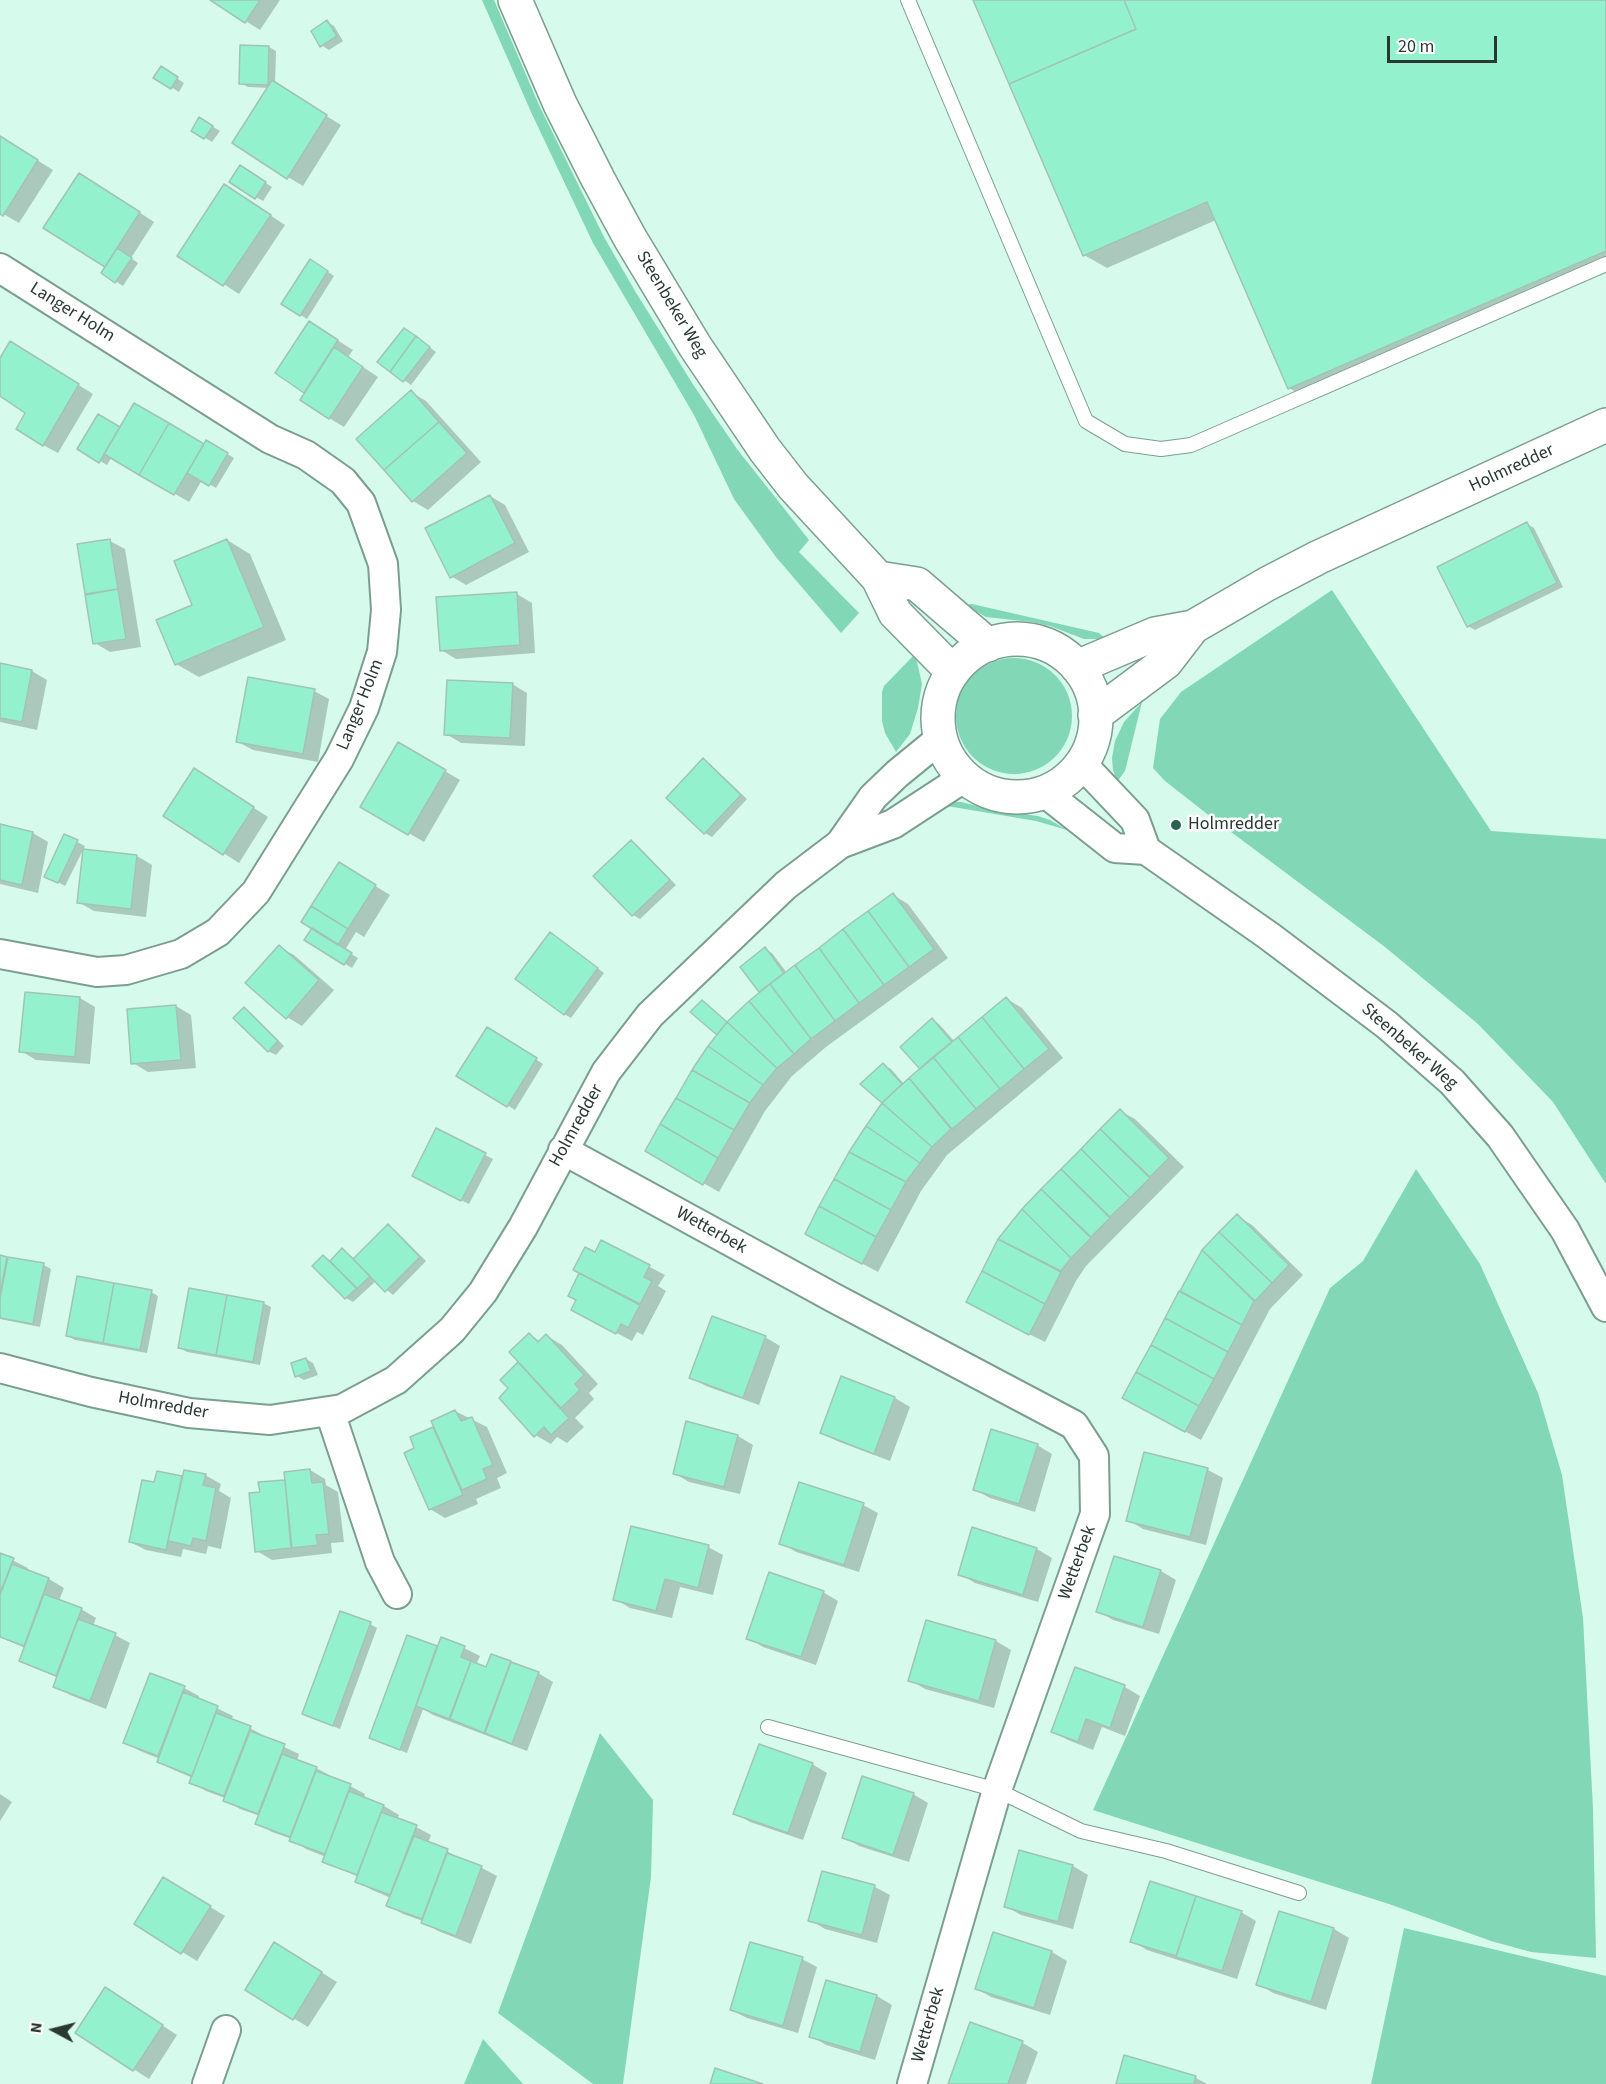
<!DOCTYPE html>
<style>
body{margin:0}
#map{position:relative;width:1606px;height:2084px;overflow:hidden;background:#d6fbec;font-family:"Source Sans 3",sans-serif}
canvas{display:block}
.north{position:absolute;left:24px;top:2000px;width:60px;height:60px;-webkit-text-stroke:4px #fefefe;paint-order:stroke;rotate:277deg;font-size:16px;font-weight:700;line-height:24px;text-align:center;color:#293832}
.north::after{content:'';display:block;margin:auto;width:21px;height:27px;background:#293832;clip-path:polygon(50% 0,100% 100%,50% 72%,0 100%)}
.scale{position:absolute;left:1387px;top:36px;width:110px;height:27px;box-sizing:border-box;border:3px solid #293832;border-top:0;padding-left:8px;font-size:18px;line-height:21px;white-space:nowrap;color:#293832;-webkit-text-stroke:4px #fefefe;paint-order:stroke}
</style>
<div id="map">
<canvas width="1606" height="2084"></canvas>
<div class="north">N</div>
<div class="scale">20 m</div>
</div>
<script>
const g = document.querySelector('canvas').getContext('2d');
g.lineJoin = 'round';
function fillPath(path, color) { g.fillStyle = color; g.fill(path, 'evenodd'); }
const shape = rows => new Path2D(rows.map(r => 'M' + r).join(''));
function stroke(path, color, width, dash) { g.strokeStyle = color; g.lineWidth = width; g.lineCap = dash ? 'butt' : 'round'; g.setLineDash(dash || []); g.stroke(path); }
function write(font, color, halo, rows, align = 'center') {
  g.font = font + ' "Source Sans 3",sans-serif'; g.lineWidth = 5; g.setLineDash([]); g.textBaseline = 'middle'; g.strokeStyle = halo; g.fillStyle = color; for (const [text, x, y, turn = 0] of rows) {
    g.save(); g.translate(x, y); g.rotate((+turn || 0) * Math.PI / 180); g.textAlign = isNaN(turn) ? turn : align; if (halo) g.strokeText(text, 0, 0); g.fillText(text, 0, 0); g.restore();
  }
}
fillPath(shape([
 [482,0,494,0,539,105,604,237,635,291,694,386,737,449,809,540,799,552,859,613,841,633,776,557,734,499,694,415,593,243,531,112],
 [1332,590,1491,831,1606,839,1606,1184,1553,1102,1478,1024,1385,947,1211,817,1165,781,1153,768,1160,719,1181,692],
 [972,604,1099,633,1106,639,1084,639,1050,626,1032,622,986,617,965,605],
 [914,655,917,662,922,684,918,708,910,734,896,752,885,733,882,721,882,692,884,686],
 '956 716a58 58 0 1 1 116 0a58 58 0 1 1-116 0Z',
 [1142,702,1125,771,1117,782,1113,770,1112,758,1115,741,1124,722],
 [951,802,961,802,998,811,1038,816,1050,820,1067,830,1036,821,947,806],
 [1416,1169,1480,1264,1538,1393,1562,1475,1583,1618,1593,1809,1596,1958,1531,1952,1491,1941,1389,1904,1093,1810,1330,1288,1363,1261],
 [600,1733,653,1800,651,1877,623,2084,593,2084,498,2013],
 [1404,1928,1606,1976,1606,2084,1371,2084],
 [483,2039,523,2084,464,2084]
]), '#82d7b7');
fillPath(shape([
 [212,0,280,0,260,30],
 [974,0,1606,0,1606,273,1312,401,1289,388,1216,220,1107,268,1084,255],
 [327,22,334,26,343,41,329,50,321,45],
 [269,47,276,51,275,84,341,125,303,186,288,177,269,88,248,87,240,83],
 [161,68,184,83,179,92,155,77],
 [200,119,220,131,212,142,193,130],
 [0,137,53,170,19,223,0,212],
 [247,171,272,187,263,201,256,197],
 [95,183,154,222,131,258,138,263,123,286,103,273,107,267],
 [240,195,285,225,239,294,179,255],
 [318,265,334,276,307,319,283,304],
 [310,323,353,350,348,357,378,377,344,427,329,418,306,392,277,373],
 [412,334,436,352,411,385,404,380],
 [26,352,93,394,58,453,43,445,27,412,0,394,0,360],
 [411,392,426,401,481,462,428,510,413,501],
 [207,442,234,458,216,488,202,480,189,502,112,457,107,465,79,449,205,446],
 [490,496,505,505,529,552,466,585,451,576],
 [1527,524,1534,528,1563,587,1475,630,1468,626],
 [227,540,250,554,286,640,199,677,176,664,194,606],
 [110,541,125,549,141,647,110,652,95,643,79,546],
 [517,594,532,603,535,653,456,659,441,650],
 [0,664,32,671,47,680,37,730,0,722],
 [512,684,527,693,525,746,461,743,446,734],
 [314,691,329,699,318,762,253,750,238,742],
 [399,744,460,780,424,842,362,806],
 [703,760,710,764,747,799,712,837,705,833,668,798],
 [209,779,268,817,239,863,165,816],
 [0,826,33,833,48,842,38,893,0,884],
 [65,836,85,846,65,886,51,878],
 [631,842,638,846,676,885,640,919,633,915,596,876],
 [85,851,137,856,152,865,146,917,94,911,78,902],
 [354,873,390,895,364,937,356,932,345,950,358,958,352,968,306,940],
 [893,895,908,904,948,958,826,1047,792,1076,765,1111,719,1192,647,1151,719,1035,702,1002,728,1023,762,992,742,967,765,949,772,953,787,973],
 [557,938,604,973,571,1018,564,1014],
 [279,947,294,955,334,990,302,1026,287,1017],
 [80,998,95,1007,90,1064,36,1060,21,1051],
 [1007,999,1022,1008,1063,1058,947,1155,921,1191,878,1272,822,1242,884,1102,862,1084,884,1065,891,1069,904,1084,922,1069,932,1020,939,1024,955,1042],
 [176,1006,191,1015,196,1068,148,1072,133,1063],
 [244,1009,251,1013,284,1046,276,1055,268,1051],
 [488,1029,543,1064,515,1110,459,1075],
 [1120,1111,1135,1119,1184,1167,1086,1266,1076,1281,1045,1342,983,1311,1000,1240,1023,1210],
 [437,1130,493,1159,469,1204,421,1180],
 [1237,1216,1252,1225,1303,1275,1270,1309,1201,1440,1124,1398,1204,1250],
 [388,1226,395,1230,426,1261,393,1295,376,1281,353,1302,346,1298,314,1266,323,1257,332,1261,343,1250,355,1259],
 [602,1242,665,1275,658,1286,666,1291,643,1335,637,1332,632,1341,588,1318,578,1300,581,1273],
 [0,1257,44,1265,51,1269,40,1327,0,1319],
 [151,1292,158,1296,147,1353,75,1340,68,1336],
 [263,1303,271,1307,260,1365,187,1352,180,1348],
 [530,1335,541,1342,547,1336,562,1345,598,1384,589,1393,594,1399,575,1418,584,1427,567,1443,557,1437,551,1444,535,1435,510,1388,502,1380,520,1362],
 [765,1337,780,1346,759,1405,706,1386,691,1377],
 [306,1359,313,1363,318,1375,304,1380,297,1376],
 [842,1378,895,1398,910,1407,890,1461,837,1441,822,1433],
 [455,1411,487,1427,507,1473,497,1478,501,1488,476,1499,478,1504,445,1518,430,1509,412,1438,435,1428],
 [738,1436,753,1445,740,1494,689,1482,674,1473],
 [1037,1445,1052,1454,1035,1512,990,1498,975,1490],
 [310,1470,325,1479,326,1485,338,1492,344,1542,331,1543,332,1553,272,1560,257,1551,261,1494],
 [1208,1470,1223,1478,1206,1545,1143,1529,1128,1520],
 [158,1473,183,1478,205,1475,221,1484,219,1491,231,1498,221,1549,208,1546,206,1554,183,1549,181,1557,146,1550,130,1542,156,1484],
 [863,1505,878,1513,859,1572,796,1552,781,1543],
 [708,1547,723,1555,713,1595,680,1587,672,1618,630,1608,615,1599],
 [1037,1549,1052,1558,1038,1602,975,1583,960,1574],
 [0,1554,28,1568,27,1571,49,1579,64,1588,59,1601,81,1609,96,1618,93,1626,115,1635,130,1643,106,1709,70,1695,55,1686,58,1678,21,1660,25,1648,0,1637],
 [1115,1557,1161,1571,1176,1580,1159,1634,1113,1620,1098,1611],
 [823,1592,838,1601,816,1665,763,1647,748,1638],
 [927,1622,996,1641,1011,1650,994,1708,925,1689,910,1680],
 [370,1624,377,1628,340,1729,304,1714],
 [408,1637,439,1649,442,1639,464,1648,480,1656,476,1665,487,1668,491,1656,538,1673,553,1682,527,1751,433,1715,423,1709,407,1753,371,1738],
 [1076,1669,1125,1687,1140,1696,1125,1736,1102,1727,1093,1750,1068,1740,1053,1732],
 [184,1688,199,1696,198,1699,233,1716,231,1720,250,1728,266,1737,265,1738,299,1754,297,1761,316,1768,350,1786,365,1794,364,1798,384,1806,399,1815,397,1820,416,1827,431,1835,428,1843,447,1851,462,1860,482,1868,497,1876,471,1944,438,1931,423,1921,403,1914,388,1905,391,1898,372,1890,357,1881,359,1877,324,1861,326,1857,306,1849,292,1839,272,1832,257,1823,260,1816,240,1809,225,1800,225,1798,206,1791,191,1782,193,1778,174,1770,159,1762,160,1759,140,1751,125,1742],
 [812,1764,827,1773,803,1840,750,1822,735,1813],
 [0,1794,12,1802,0,1821],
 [913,1794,928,1803,909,1862,859,1846,844,1837],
 [1020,1852,1073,1866,1088,1875,1073,1929,1021,1915,1005,1906],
 [823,1873,875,1887,890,1895,877,1943,825,1929,810,1920],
 [1151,1883,1241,1912,1256,1921,1237,1979,1147,1950,1132,1941],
 [179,1888,225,1916,197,1961,136,1924],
 [1280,1913,1334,1929,1349,1938,1326,2010,1273,1993,1258,1984],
 [994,1934,1052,1952,1067,1961,1050,2015,991,1997,976,1988],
 [290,1953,337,1982,308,2027,293,2018],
 [802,1959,817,1967,798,2033,747,2018,731,2010],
 [827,1982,877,1996,892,2005,875,2060,826,2045,811,2036],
 [120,1998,177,2035,149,2079,77,2033],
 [971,2024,1023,2043,1038,2052,1026,2084,949,2084],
 [1196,2078,1207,2084,1117,2084]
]), '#0003');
const building = shape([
 [210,0,260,0,245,23,210,0],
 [973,0,1124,0,1136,29,1009,84,973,0],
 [1124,0,1606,0,1606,251,1288,389,1207,202,1083,256,1009,84,1136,29,1124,0],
 [327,20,337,36,320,47,311,31,327,20],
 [240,45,269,46,268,85,239,84,240,45],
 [161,66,178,77,171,89,153,78,161,66],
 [272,80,327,115,287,179,232,143,272,80],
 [199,117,213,126,204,139,191,131,199,117],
 [0,136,38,160,3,216,0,214,0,136],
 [240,165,266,182,255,199,229,182,240,165],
 [79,173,140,212,105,267,43,228,79,173],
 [224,184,271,215,223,286,177,256,224,184],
 [117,248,132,258,115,283,101,273,117,248],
 [310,259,328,271,300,316,281,304,310,259],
 [309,321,338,340,304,393,275,373,309,321],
 [404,328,416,336,390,372,377,362,404,328],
 [416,336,430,347,403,382,390,372,416,336],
 [10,341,79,384,43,446,16,429,25,413,0,396,0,358,10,341],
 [334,347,363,367,329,419,300,400,334,347],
 [411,390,439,422,384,470,356,439,411,390],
 [134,403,169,423,139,475,104,454,134,403],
 [98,414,120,427,99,463,77,449,98,414],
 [439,422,467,453,412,502,384,470,439,422],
 [169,423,204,444,174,495,139,475,169,423],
 [206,440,228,453,209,486,187,473,206,440],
 [490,495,515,543,450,578,425,528,490,495],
 [1527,522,1557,583,1467,627,1437,567,1527,522],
 [110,539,118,589,85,594,77,544,110,539],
 [227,539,264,627,175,665,156,620,192,605,174,561,227,539],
 [118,589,126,639,93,644,85,595,118,589],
 [517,592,520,645,440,651,436,597,517,592],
 [0,663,32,670,22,722,0,718,0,663],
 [248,677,315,689,303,754,236,742,248,677],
 [447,680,513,683,510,738,444,735,447,680],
 [398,742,446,770,408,835,360,807,398,742],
 [703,758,741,795,704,834,666,798,703,758],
 [194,768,254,807,223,855,163,816,194,768],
 [0,824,33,832,22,885,0,880,0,824],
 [64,834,78,840,58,883,44,877,64,834],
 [631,840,670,880,632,916,593,876,631,840],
 [83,849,137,855,131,909,77,903,83,849],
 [339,862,376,885,348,929,311,906,339,862],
 [893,893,934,949,909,967,868,911,893,893],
 [311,906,348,929,338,945,301,922,311,906],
 [868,911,909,967,884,985,843,929,868,911],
 [312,928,352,953,344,965,304,940,312,928],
 [843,929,884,985,859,1003,819,948,843,929],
 [550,932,598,968,564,1015,515,979,550,932],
 [279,945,319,980,286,1019,245,983,279,945],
 [765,947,784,973,759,992,740,967,765,947],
 [819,948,859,1003,835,1021,795,965,819,948],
 [795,965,835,1021,811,1039,770,984,795,965],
 [770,984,811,1039,794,1054,749,1001,770,984],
 [25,992,80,997,75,1057,19,1052,25,992],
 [1006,997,1049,1049,1024,1069,982,1017,1006,997],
 [702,1000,727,1022,717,1035,690,1012,702,1000],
 [749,1001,794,1054,777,1068,727,1022,749,1001],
 [176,1005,181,1060,131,1064,127,1009,176,1005],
 [244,1007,278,1041,268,1052,233,1018,244,1007],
 [982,1017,1024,1069,1000,1089,958,1037,982,1017],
 [932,1018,952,1042,920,1069,900,1047,932,1018],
 [727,1022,777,1068,763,1085,708,1046,727,1022],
 [487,1027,537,1058,507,1107,456,1076,487,1027],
 [958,1037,1000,1089,976,1109,933,1057,958,1037],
 [708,1046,763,1085,750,1103,692,1070,708,1046],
 [933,1057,976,1109,952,1129,909,1078,933,1057],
 [883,1063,902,1084,882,1103,860,1084,883,1063],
 [692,1070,750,1103,734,1130,676,1098,692,1070],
 [909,1078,951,1129,932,1147,882,1103,909,1078],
 [676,1098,734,1130,718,1158,660,1124,676,1098],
 [882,1103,932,1147,920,1163,866,1126,882,1103],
 [1120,1109,1169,1158,1150,1177,1100,1129,1120,1109],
 [660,1124,718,1158,703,1185,645,1151,660,1124],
 [866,1126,920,1163,906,1182,849,1152,866,1126],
 [436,1128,486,1153,461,1201,412,1176,436,1128],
 [1100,1129,1150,1178,1130,1198,1081,1149,1100,1129],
 [1081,1149,1130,1198,1110,1217,1061,1169,1081,1149],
 [849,1152,906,1182,891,1210,834,1179,849,1152],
 [1061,1169,1110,1218,1091,1237,1041,1189,1061,1169],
 [834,1179,891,1210,876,1237,819,1206,834,1179],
 [1041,1189,1091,1238,1071,1258,1022,1209,1041,1189],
 [819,1206,876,1237,862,1264,805,1234,819,1206],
 [1022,1209,1071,1258,1061,1271,998,1239,1022,1209],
 [1237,1214,1289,1265,1272,1283,1219,1232,1237,1214],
 [388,1224,420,1257,385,1292,353,1259,388,1224],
 [1219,1232,1272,1283,1255,1301,1202,1250,1219,1232],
 [998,1239,1061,1272,1045,1304,982,1271,998,1239],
 [601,1240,650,1265,644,1277,652,1281,640,1304,573,1270,585,1247,595,1252,601,1240],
 [342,1248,370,1276,357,1289,330,1261,342,1248],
 [1202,1250,1254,1301,1242,1325,1180,1291,1202,1250],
 [0,1255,7,1257,0,1294,0,1255],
 [323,1255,357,1288,345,1299,312,1266,323,1255],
 [8,1257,44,1263,33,1324,0,1318,0,1298,8,1257],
 [982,1271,1045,1304,1029,1335,966,1302,982,1271],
 [579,1273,640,1305,628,1328,621,1324,616,1334,571,1310,576,1300,568,1296,579,1273],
 [77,1276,114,1283,103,1343,66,1336,77,1276],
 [114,1283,152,1290,140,1350,103,1343,114,1283],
 [189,1288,227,1295,216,1355,178,1348,189,1288],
 [1179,1291,1242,1325,1228,1352,1165,1318,1179,1291],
 [227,1295,264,1302,253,1362,216,1355,227,1295],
 [712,1316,766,1336,743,1398,689,1378,712,1316],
 [1165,1318,1228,1352,1214,1379,1151,1345,1165,1318],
 [529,1333,538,1342,546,1334,584,1375,575,1384,580,1390,561,1408,509,1352,529,1333],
 [1151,1345,1214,1379,1199,1406,1136,1372,1151,1345],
 [306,1358,311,1371,295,1377,291,1363,306,1358],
 [518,1362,569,1418,551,1435,544,1427,534,1437,499,1398,508,1388,500,1380,518,1362],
 [1136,1372,1199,1406,1185,1432,1122,1398,1136,1372],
 [841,1376,895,1397,874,1454,820,1433,841,1376],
 [455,1410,461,1421,472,1417,493,1465,483,1469,487,1479,462,1490,431,1421,455,1410],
 [686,1421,738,1435,724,1487,673,1474,686,1421],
 [433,1427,463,1495,429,1510,404,1453,414,1448,410,1437,433,1427],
 [991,1429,1038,1444,1019,1504,973,1490,991,1429],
 [1144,1452,1208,1468,1190,1537,1126,1521,1144,1452],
 [310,1469,312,1483,323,1482,329,1534,316,1535,318,1545,292,1548,284,1472,310,1469],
 [184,1470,206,1474,203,1485,216,1488,206,1541,193,1538,191,1546,168,1541,184,1470],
 [157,1471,182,1476,166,1550,129,1542,142,1480,154,1482,157,1471],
 [285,1480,291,1548,255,1552,249,1493,260,1492,258,1482,285,1480],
 [799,1482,864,1503,844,1565,779,1544,799,1482],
 [631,1526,709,1545,698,1588,665,1579,656,1611,613,1600,631,1526],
 [972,1527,1037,1548,1023,1595,958,1575,972,1527],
 [0,1553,14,1558,0,1593,0,1553],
 [1114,1556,1161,1570,1143,1627,1096,1612,1114,1556],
 [12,1564,49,1578,24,1646,0,1637,0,1595,12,1564],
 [769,1572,824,1591,801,1657,746,1639,769,1572],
 [44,1594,82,1608,56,1676,19,1661,44,1594],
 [340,1611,371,1622,333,1726,302,1714,340,1611],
 [78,1619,116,1633,90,1701,53,1687,78,1619],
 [926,1620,996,1640,979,1701,908,1681,926,1620],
 [407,1635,437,1646,400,1750,369,1738,407,1635],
 [441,1637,465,1646,461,1657,471,1661,449,1719,416,1706,441,1637],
 [491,1654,511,1661,484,1733,450,1719,471,1661,486,1667,491,1654],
 [511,1662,539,1672,512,1744,485,1733,511,1662],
 [1075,1667,1125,1685,1110,1728,1086,1719,1078,1742,1051,1732,1075,1667],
 [150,1673,185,1686,158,1756,123,1743,150,1673],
 [183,1692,218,1706,192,1776,157,1762,183,1692],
 [216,1713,251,1726,224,1796,189,1783,216,1713],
 [250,1731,285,1744,258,1814,223,1801,250,1731],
 [759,1744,813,1763,788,1833,733,1814,759,1744],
 [282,1754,317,1767,290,1837,255,1824,282,1754],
 [316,1771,351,1784,325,1854,289,1841,316,1771],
 [862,1776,914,1793,893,1855,842,1838,862,1776],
 [349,1791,384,1805,357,1875,322,1862,349,1791],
 [381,1812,417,1825,390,1895,355,1882,381,1812],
 [414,1836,448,1849,422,1919,386,1906,414,1836],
 [1019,1850,1073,1865,1058,1922,1004,1907,1019,1850],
 [447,1853,482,1866,456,1936,421,1923,447,1853],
 [822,1871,875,1885,862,1935,808,1921,822,1871],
 [163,1877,211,1906,181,1954,134,1924,163,1877],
 [1150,1881,1196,1896,1176,1956,1130,1942,1150,1881],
 [1196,1896,1242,1911,1222,1971,1176,1957,1196,1896],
 [1279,1911,1334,1928,1311,2002,1256,1985,1279,1911],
 [993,1932,1052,1951,1034,2008,975,1989,993,1932],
 [274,1942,322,1972,293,2020,245,1990,274,1942],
 [750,1942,803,1957,783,2026,730,2010,750,1942],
 [826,1980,877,1995,860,2052,809,2037,826,1980],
 [105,1987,163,2025,133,2071,75,2033,105,1987],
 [970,2022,1023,2041,1008,2084,948,2084,970,2022],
 [1124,2055,1196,2076,1194,2084,1116,2084,1124,2055],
 [715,2068,763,2084,710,2084,715,2068]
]);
fillPath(building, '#93f1ce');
stroke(building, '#a1c4b6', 1.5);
const lane = shape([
 [908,0,1086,421,1125,444,1161,449,1191,445,1606,264],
 [768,1727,997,1790,1081,1831,1166,1851,1299,1893]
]);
const street = shape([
 [0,268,270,439,306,455,343,481,361,503,383,564,386,610,382,652,364,708,339,759,256,892,218,932,181,954,126,970,97,972,0,954],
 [1081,763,1135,820,1146,850,1269,936,1387,1025,1452,1082,1500,1136,1565,1230,1606,1307],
 [1044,792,1115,848,1146,850],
 [840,844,873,797,897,774,941,738],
 [563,1150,834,1298,1074,1425,1094,1456,1095,1514,997,1790,912,2084],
 [0,1368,91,1392,189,1413,270,1420,342,1409,396,1380,452,1330,483,1292,523,1227,606,1072,650,1015,786,885,840,844,893,824,965,777],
 [330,1412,380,1562,397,1594],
 [207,2084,226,2030]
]);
const secondary = shape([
 [515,0,560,104,598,179,630,238,695,346,765,450,793,486,878,578,895,613,953,672],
 [878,578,917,584,988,645],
 '938 718a79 79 0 1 1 158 0a79 79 0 1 1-158 0Z',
 [1077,667,1155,634,1193,627],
 [1095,715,1166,662,1193,627,1267,584,1319,557,1606,425]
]);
stroke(lane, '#7c9e91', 16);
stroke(street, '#7c9e91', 32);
stroke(secondary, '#7c9e91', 36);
stroke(lane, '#fff', 14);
stroke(street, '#fff', 28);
stroke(secondary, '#fff', 33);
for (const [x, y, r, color] of [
 [1176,825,6,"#276450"]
]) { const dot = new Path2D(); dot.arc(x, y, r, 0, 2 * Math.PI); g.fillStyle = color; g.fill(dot); stroke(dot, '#fefefe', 2); }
write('18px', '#293832', '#fefefe', [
 ["Steenbeker Weg",671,305,59],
 ["Langer Holm",72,313,32],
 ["Holmredder",1512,469,-25],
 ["Langer Holm",361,705,-68],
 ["Steenbeker Weg",1409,1047,41],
 ["Holmredder",577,1126,-61],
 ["Wetterbek",711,1231,29],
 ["Holmredder",163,1406,10],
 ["Wetterbek",1078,1563,-70],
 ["Wetterbek",929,2025,-74]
]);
write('18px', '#293832', '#fefefe', [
 ["Holmredder",1188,825]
], 'left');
</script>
